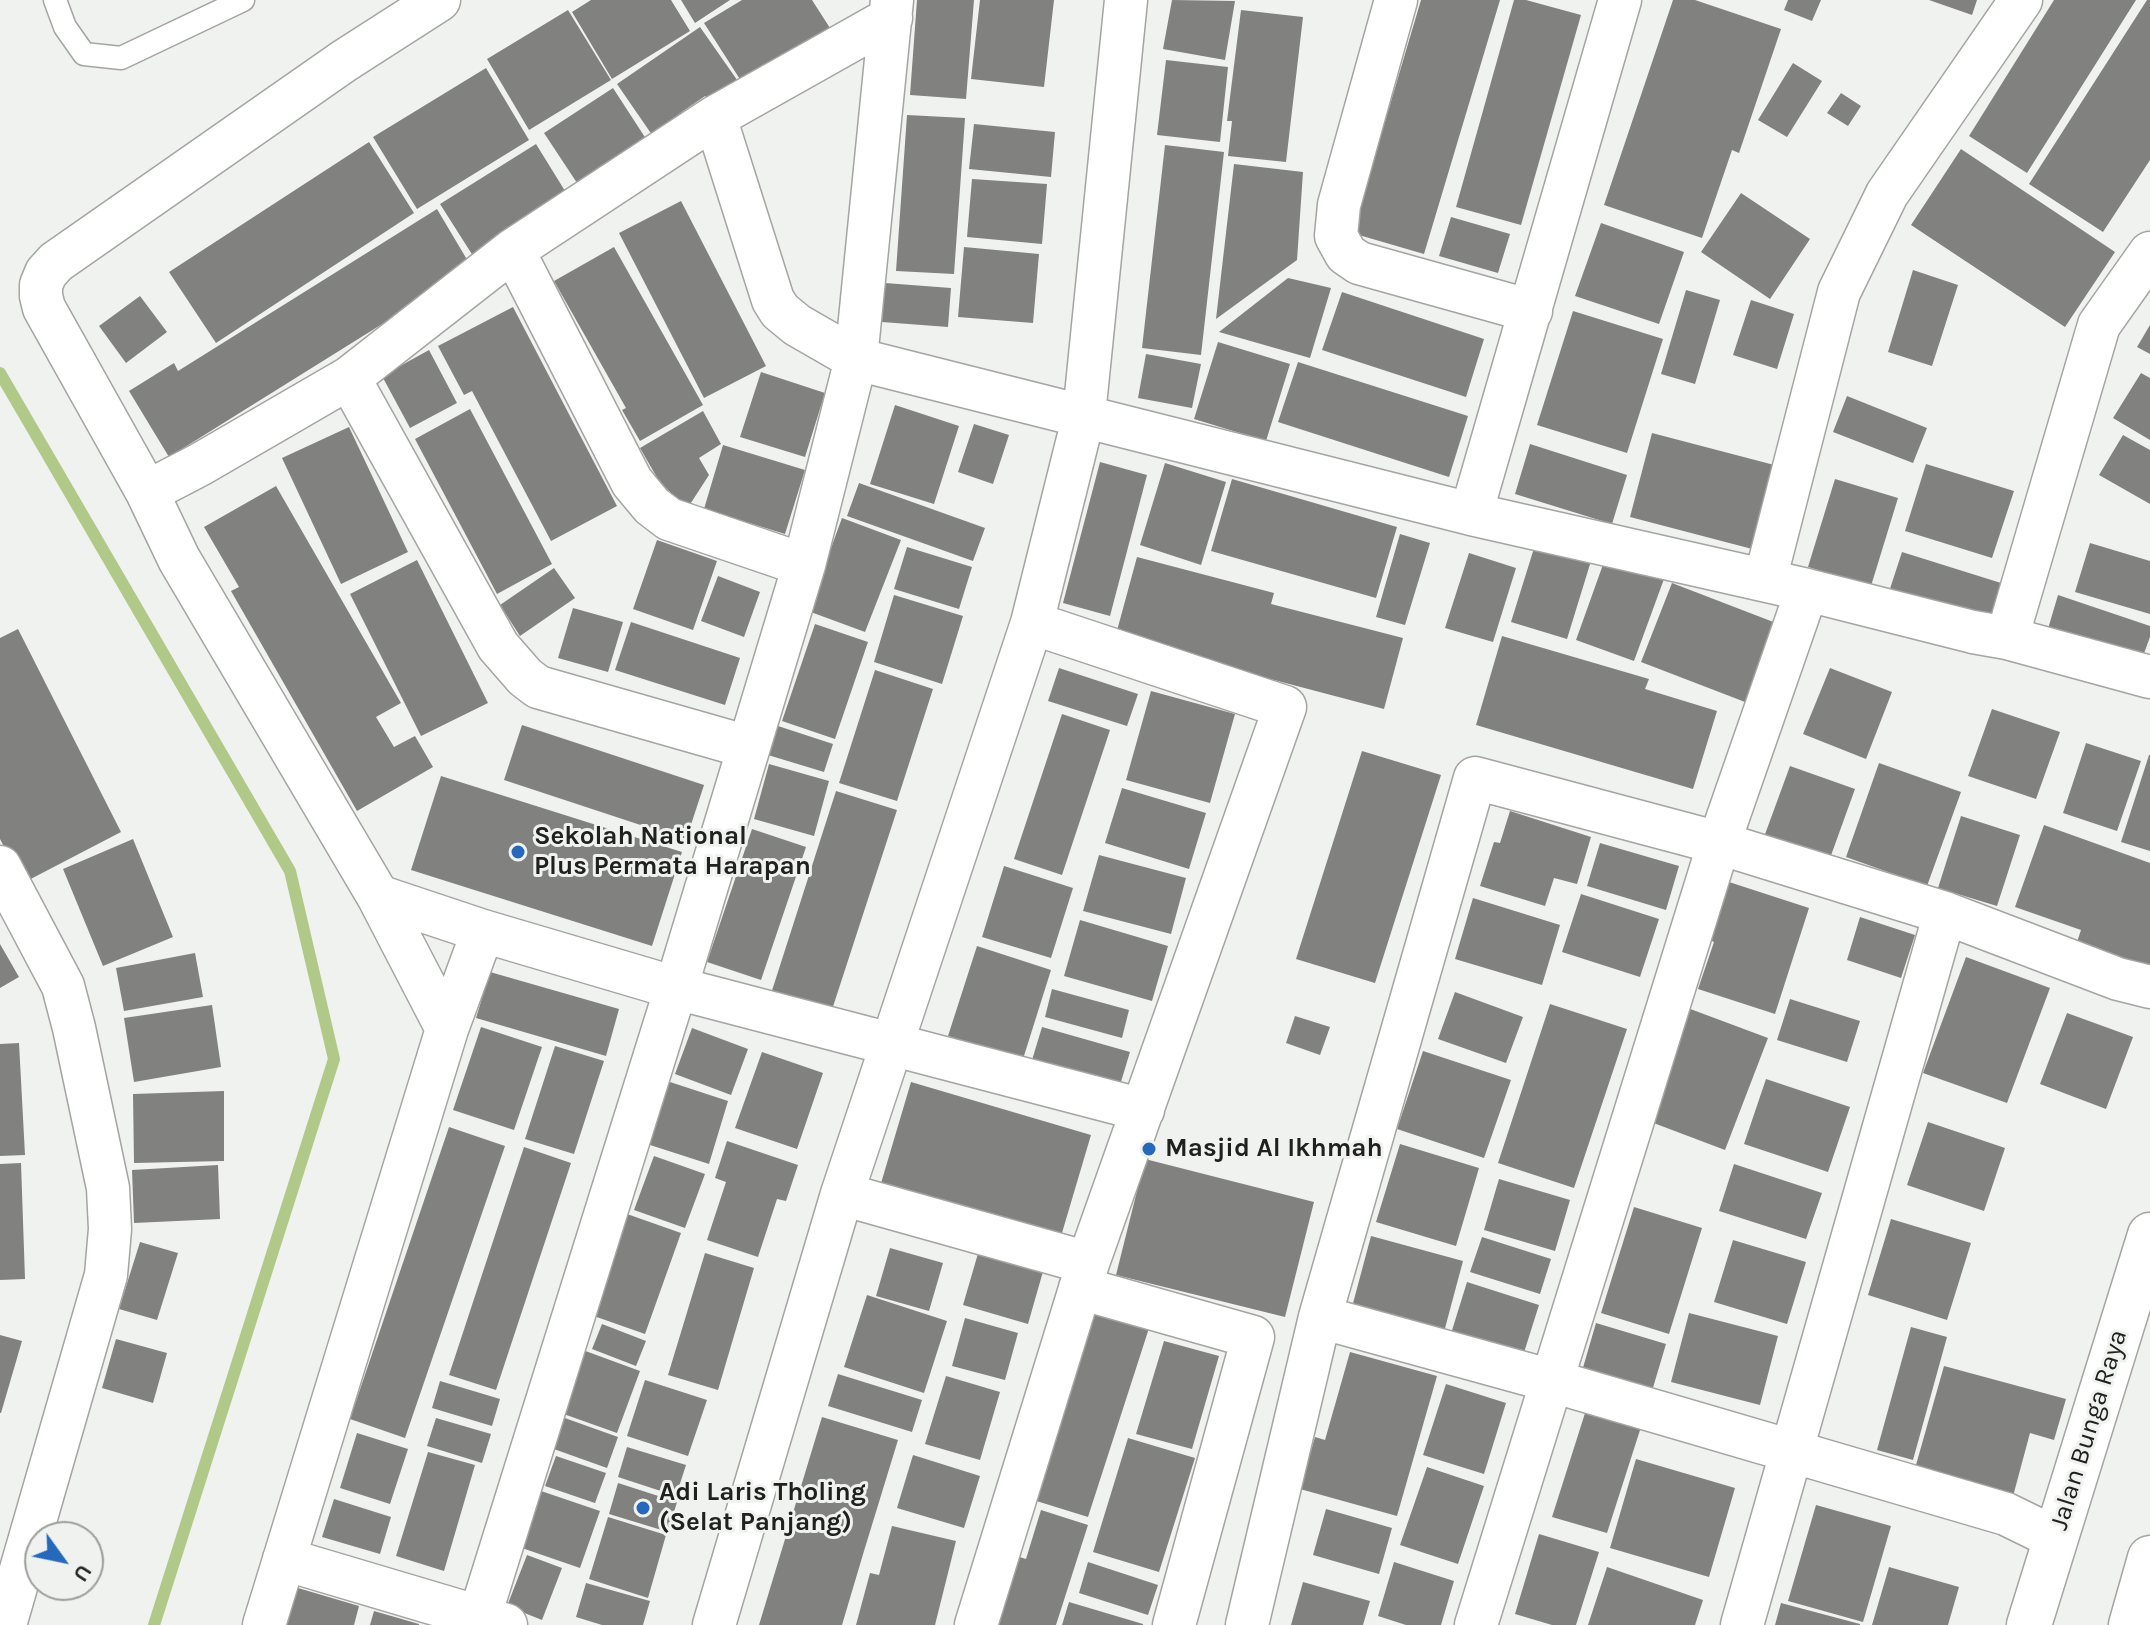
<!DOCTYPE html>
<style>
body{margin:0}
#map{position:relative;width:2150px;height:1625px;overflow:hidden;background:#f0f2ef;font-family:Karla,sans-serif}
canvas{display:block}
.north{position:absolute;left:24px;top:1521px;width:80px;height:80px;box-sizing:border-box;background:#f0f2ef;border:2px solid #9d9e9c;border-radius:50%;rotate:123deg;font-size:22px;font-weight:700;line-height:32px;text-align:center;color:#20201f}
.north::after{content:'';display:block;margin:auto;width:28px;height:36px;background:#2669ba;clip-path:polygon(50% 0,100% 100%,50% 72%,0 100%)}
</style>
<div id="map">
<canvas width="2150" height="1625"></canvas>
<div class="north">U</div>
</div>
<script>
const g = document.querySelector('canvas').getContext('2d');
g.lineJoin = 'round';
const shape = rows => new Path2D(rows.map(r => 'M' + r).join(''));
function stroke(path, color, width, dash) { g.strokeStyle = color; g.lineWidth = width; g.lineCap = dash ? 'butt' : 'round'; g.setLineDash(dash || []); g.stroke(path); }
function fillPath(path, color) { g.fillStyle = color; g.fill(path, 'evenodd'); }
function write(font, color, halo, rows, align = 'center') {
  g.font = font + ' Karla,sans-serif'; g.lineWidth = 6; g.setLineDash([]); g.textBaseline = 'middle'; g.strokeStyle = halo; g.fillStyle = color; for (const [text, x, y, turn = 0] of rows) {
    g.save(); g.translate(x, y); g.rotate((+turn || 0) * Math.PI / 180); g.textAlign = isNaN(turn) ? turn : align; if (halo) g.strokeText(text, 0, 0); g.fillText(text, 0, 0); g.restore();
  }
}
stroke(shape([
 [0,373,290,871,334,1059,154,1625]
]), '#b0c989', 12);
fillPath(shape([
 [591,0,671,0,690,31,612,79,572,12],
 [681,0,730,0,695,23],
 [742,0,812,0,830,28,743,84,704,23],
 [917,0,974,0,966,99,910,95],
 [980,0,1054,0,1044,87,971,79],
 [1172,0,1235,1,1225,60,1163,49],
 [1421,0,1500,0,1424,254,1352,233],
 [1514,0,1526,0,1581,15,1521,225,1456,207],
 [1673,0,1695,0,1781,29,1739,153,1732,150,1702,238,1604,205],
 [1788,0,1821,0,1812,21,1784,10],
 [1929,0,1977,0,1972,15],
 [2054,0,2136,0,2027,173,1969,136],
 [2147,0,2150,0,2150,160,2103,232,2029,184],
 [568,10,611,80,529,130,487,59],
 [1241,10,1303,17,1286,162,1228,156,1232,121,1227,121],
 [700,27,742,87,713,107,705,96,679,114,687,126,659,145,617,84],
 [1166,60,1228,67,1220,142,1157,135],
 [1793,63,1822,81,1787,137,1758,120],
 [486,68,529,140,417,209,373,137],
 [613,88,650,145,581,189,544,133],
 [1841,93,1861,106,1848,126,1827,113],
 [907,115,965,118,954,274,896,271],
 [974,124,1055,132,1051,177,969,169],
 [369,142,414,213,216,343,169,272],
 [536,144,570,199,475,259,440,204],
 [1165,145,1224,152,1201,355,1142,348],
 [1961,149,2115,252,2065,327,1911,225],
 [1234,164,1303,172,1297,260,1216,319],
 [972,179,1047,184,1042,244,967,237],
 [1741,193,1810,239,1770,299,1701,252],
 [681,201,766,366,704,398,619,233],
 [437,209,472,268,169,457,129,391,174,363,178,371],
 [1451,217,1510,234,1498,273,1439,256],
 [1601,223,1684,252,1659,324,1575,296],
 [614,247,703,405,640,441,622,410,626,408,554,281],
 [964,247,1039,254,1033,323,958,317],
 [1913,270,1958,285,1932,366,1888,352],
 [1288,278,1331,288,1310,358,1219,332],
 [885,283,951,288,948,327,882,322],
 [1686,290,1720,300,1695,384,1661,374],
 [1342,292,1484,339,1466,397,1322,350],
 [140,296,167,332,126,363,99,326],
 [1751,300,1794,314,1777,369,1733,355],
 [513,307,617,506,551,541,472,391,464,395,438,346],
 [1573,311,1663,339,1627,453,1537,425],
 [2150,325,2150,354,2137,347],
 [1218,342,1290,364,1266,441,1194,419],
 [429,350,457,403,410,428,382,376],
 [1146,354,1201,364,1192,408,1138,398],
 [1298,362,1468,416,1449,477,1278,422],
 [761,372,825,393,805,457,740,437],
 [2141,373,2150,378,2150,440,2113,418],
 [1847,396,1927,428,1913,463,1833,432],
 [895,405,959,426,934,504,870,484],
 [470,409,552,564,497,594,415,439],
 [703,411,721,444,699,458,709,475,687,509,659,481,640,448],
 [974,424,1009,435,993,484,958,472],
 [349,427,408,552,341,584,282,458],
 [1652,433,1778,466,1756,550,1630,517],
 [2123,435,2150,450,2150,504,2099,475],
 [1530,444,1627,475,1612,524,1515,494],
 [723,445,805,470,785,534,704,509],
 [1100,462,1147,475,1110,616,1063,603],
 [1165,463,1226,482,1201,565,1140,545],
 [1926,464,2014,491,1992,558,1905,531],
 [1232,479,1397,527,1376,598,1211,551],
 [1835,479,1898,498,1871,586,1808,567],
 [859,483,985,528,973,561,847,516],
 [276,486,401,703,376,717,394,747,415,736,433,767,357,811,231,591,239,587,204,527],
 [842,518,901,540,865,632,808,611],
 [1400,534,1430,543,1405,625,1376,617],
 [657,540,717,561,693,630,633,609],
 [2090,543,2150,561,2150,614,2075,592],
 [1535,545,1591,561,1567,639,1511,622],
 [907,547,972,567,959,609,894,589],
 [1902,552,2001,583,1986,632,1886,601],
 [1469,553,1516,568,1493,642,1445,628],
 [1137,557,1274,593,1271,604,1403,638,1384,709,1115,638],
 [1605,559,1664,579,1634,661,1576,640],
 [417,560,488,703,421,736,350,594],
 [554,568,575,598,520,636,500,605],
 [718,576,760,592,744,637,701,621],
 [1672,583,1776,623,1745,702,1641,662],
 [894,595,963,616,942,684,874,662],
 [2058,595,2150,626,2150,637,2139,667,2045,639],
 [573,608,623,622,608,672,558,658],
 [631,622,740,658,725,705,615,670],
 [815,624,868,642,835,739,782,721],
 [18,629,121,832,23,883,0,839,0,638],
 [1502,636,1649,679,1645,689,1717,711,1693,789,1476,725],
 [1059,668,1138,694,1127,726,1048,701],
 [1830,668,1892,692,1866,759,1803,734],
 [875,670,933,689,897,801,839,783],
 [1151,691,1235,714,1210,803,1126,780],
 [1992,709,2060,732,2036,799,1968,776],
 [1062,714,1110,730,1062,875,1014,859],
 [522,725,704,785,686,840,504,780],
 [778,726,833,744,824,772,768,755],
 [2086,743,2141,761,2117,831,2063,813],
 [1362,751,1441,775,1375,983,1296,959],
 [2149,755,2150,755,2150,851,2121,842],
 [1879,763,1961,792,1927,886,1846,857],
 [769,764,829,781,814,836,754,819],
 [1790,766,1855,789,1829,861,1764,837],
 [441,776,682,852,652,946,411,870],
 [1122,788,1206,813,1189,869,1105,843],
 [836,791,897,810,828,1022,768,1003],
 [1510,811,1591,837,1577,884,1554,878,1545,906,1480,886,1494,842,1500,843],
 [1961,816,2020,835,1997,906,1938,888],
 [2044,825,2150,863,2150,969,2077,942,2081,930,2015,907],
 [752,829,806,847,761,980,707,962],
 [133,839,173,937,103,966,63,869],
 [1600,843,1679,866,1666,910,1587,886],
 [1099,855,1186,878,1171,934,1083,911],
 [1004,866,1073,888,1051,958,982,937],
 [1729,882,1809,908,1775,1014,1698,989,1714,942,1710,940],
 [1581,894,1659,919,1640,977,1562,952],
 [1473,898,1560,925,1542,985,1455,959],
 [1860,917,1915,935,1901,978,1847,960],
 [1080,920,1168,946,1152,1001,1064,976],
 [0,944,19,977,0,988],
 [977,946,1051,970,1023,1059,948,1036],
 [195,953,203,997,124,1011,116,968],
 [1966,957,2050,988,2007,1103,1923,1073],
 [490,972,619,1009,606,1056,476,1018],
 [1052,989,1129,1010,1122,1038,1045,1017],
 [1455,992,1523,1017,1506,1063,1438,1039],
 [1790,999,1860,1021,1847,1062,1777,1040],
 [1550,1004,1627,1029,1574,1188,1498,1163],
 [212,1005,221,1067,134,1082,124,1018],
 [1685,1007,1768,1038,1725,1150,1643,1119],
 [2067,1013,2133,1037,2106,1109,2040,1084],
 [1295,1016,1330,1027,1320,1055,1286,1043],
 [481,1027,542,1047,514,1130,453,1110],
 [1042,1027,1130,1052,1117,1095,1029,1070],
 [692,1028,748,1049,731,1095,675,1074],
 [19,1043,25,1155,0,1156,0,1044],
 [555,1046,604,1061,574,1154,525,1139],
 [1423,1051,1511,1080,1484,1158,1397,1129],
 [762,1052,823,1073,797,1149,735,1128],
 [1766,1079,1850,1107,1828,1172,1744,1144],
 [667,1081,728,1101,709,1164,647,1144],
 [911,1082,1091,1135,1059,1243,879,1190],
 [224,1091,224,1161,134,1163,133,1094],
 [1928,1122,2005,1148,1984,1211,1907,1185],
 [449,1127,505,1146,405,1438,350,1419],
 [727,1141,798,1165,786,1201,777,1199,758,1257,707,1240,726,1182,715,1178],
 [1400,1144,1479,1168,1456,1246,1376,1222],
 [524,1147,571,1163,496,1390,449,1375],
 [654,1156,705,1174,685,1228,634,1210],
 [1145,1159,1314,1202,1285,1317,1116,1275],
 [21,1163,25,1279,0,1280,0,1164],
 [1734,1164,1822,1193,1806,1239,1719,1211],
 [218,1165,220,1219,134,1223,132,1170],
 [1499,1179,1570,1200,1555,1251,1484,1230],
 [1634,1207,1702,1228,1669,1334,1601,1313],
 [627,1214,681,1233,645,1334,591,1315],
 [1891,1219,1971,1243,1947,1320,1868,1295],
 [1371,1236,1463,1261,1444,1332,1352,1307],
 [1482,1237,1551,1259,1540,1294,1470,1272],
 [1733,1240,1806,1262,1787,1324,1714,1302],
 [140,1242,178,1253,157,1320,119,1309],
 [890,1248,943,1263,929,1311,876,1296],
 [979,1250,1044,1268,1028,1324,963,1305],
 [705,1253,754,1268,718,1390,668,1375],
 [1467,1282,1539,1305,1521,1362,1449,1340],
 [867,1295,947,1321,924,1393,844,1367],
 [1094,1303,1151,1322,1088,1517,1030,1499],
 [1689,1313,1778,1336,1760,1405,1671,1382],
 [965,1318,1018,1333,1005,1380,952,1366],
 [1596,1323,1666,1344,1652,1391,1582,1371],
 [602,1324,646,1341,636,1366,592,1349],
 [1911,1327,1947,1337,1913,1460,1877,1450],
 [0,1335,22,1341,1,1413,0,1413],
 [116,1339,167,1353,153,1403,102,1388],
 [1164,1341,1219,1356,1192,1449,1136,1434],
 [580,1349,640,1371,617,1433,558,1412],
 [1350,1352,1437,1376,1397,1516,1300,1489,1315,1437,1325,1440],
 [1944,1366,2066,1399,2054,1440,2030,1433,2012,1500,1914,1472],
 [838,1374,922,1400,912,1432,828,1406],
 [946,1376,1000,1392,980,1460,925,1444],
 [645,1380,707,1400,688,1456,627,1436],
 [440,1381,500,1399,492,1426,432,1408],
 [1446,1384,1506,1403,1484,1474,1423,1455],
 [1586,1410,1641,1427,1607,1533,1552,1517],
 [562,1417,618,1437,607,1468,551,1448],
 [822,1417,898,1440,864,1551,842,1625,759,1625],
 [436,1418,491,1434,482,1463,427,1446],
 [357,1433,408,1449,390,1504,340,1488],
 [1128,1438,1195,1458,1159,1572,1093,1552],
 [627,1447,686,1465,676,1496,618,1477],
 [428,1452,475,1465,444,1571,396,1556],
 [913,1455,980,1476,964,1528,897,1508],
 [556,1456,606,1473,595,1503,545,1486],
 [1636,1459,1735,1488,1709,1577,1610,1548],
 [1427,1467,1484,1486,1458,1564,1400,1545],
 [618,1483,677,1502,668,1532,609,1514],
 [541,1491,600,1511,580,1568,522,1548],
 [334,1499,391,1517,380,1554,322,1537],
 [1816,1505,1891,1526,1863,1622,1788,1601],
 [1326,1509,1392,1528,1379,1574,1313,1555],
 [1041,1510,1088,1525,1056,1625,993,1625,1016,1556,1026,1559],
 [608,1517,666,1535,648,1598,589,1579],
 [892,1526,956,1541,935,1625,856,1625,870,1573,879,1575],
 [1539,1534,1599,1552,1576,1625,1552,1625,1515,1614],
 [527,1555,562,1568,542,1620,507,1606],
 [1088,1562,1158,1585,1148,1615,1079,1593],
 [1394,1562,1454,1581,1441,1625,1406,1625,1378,1616],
 [1607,1567,1703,1600,1695,1625,1588,1625],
 [1889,1567,1959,1587,1948,1625,1872,1625],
 [1303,1582,1370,1601,1363,1625,1291,1625],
 [586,1583,650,1601,643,1625,602,1625,576,1617],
 [298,1588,359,1606,354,1625,287,1625],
 [1069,1602,1143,1624,1143,1625,1062,1625],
 [1781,1603,1860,1624,1860,1625,1775,1625],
 [374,1611,419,1624,419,1625,370,1625]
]), '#81827f');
const service = shape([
 [55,0,65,27,84,54,121,58,243,0]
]);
const minor = shape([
 [439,0,344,61,56,262,46,273,41,285,41,296,44,308,147,492,179,559,378,896,447,1029],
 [1396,0,1339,205,1336,236,1346,254,1359,263,1531,311],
 [715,117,773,300,780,311,797,325,856,359,1471,514,1807,590,1973,632,2007,638,2150,677],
 [513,250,632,482,652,506,669,519,804,565],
 [349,378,498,646,525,677,538,687,748,747],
 [147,492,199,465,349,378,513,250,715,117,891,18],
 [1471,514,1620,0],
 [1765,580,1839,292,1887,194,2021,0],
 [2007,638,2099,325,2150,253],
 [0,867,63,986,74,1028,108,1188,110,1229,106,1275,5,1625],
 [378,896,483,931,676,988,1143,1110],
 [842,1194,1088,1263],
 [1080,1288,1253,1337,1174,1625],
 [1320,1317,1552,1381,2006,1514,2055,1538],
 [284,1559,506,1625],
 [264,1625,447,1029,483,931],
 [477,1625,676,988,804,565,856,359,892,0],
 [714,1625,842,1194,1032,623,1084,415,1126,0],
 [976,1625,1088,1263,1285,707,1032,623],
 [1247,1625,1320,1317,1475,778,1719,843,1945,913,2118,979,2150,987],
 [1476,1625,1719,843,1807,590],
 [1742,1625,1945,913]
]);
const primary = shape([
 [2029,1625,2150,1235],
 [2131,1625,2150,1558]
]);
stroke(service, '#a4a5a2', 25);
stroke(minor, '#a4a5a2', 45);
stroke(primary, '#a4a5a2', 47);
stroke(service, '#fff', 22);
stroke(minor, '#fff', 42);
stroke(primary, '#fff', 44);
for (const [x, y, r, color] of [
 [518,852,8,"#2669ba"],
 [1149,1149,8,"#2669ba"],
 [643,1508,8,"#2669ba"]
]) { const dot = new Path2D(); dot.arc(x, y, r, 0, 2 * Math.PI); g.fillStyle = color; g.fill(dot); stroke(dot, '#f0f2ef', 3); }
write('bold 26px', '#20201f', '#f0f2ef', [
 ["Sekolah National",534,837],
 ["Plus Permata Harapan",534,867],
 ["Masjid Al Ikhmah",1165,1149],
 ["Adi Laris Tholing",659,1493],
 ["(Selat Panjang)",659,1523]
], 'left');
write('26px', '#20201f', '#f0f2ef', [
 ["Jalan Bunga Raya",2089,1430,-73]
]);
</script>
